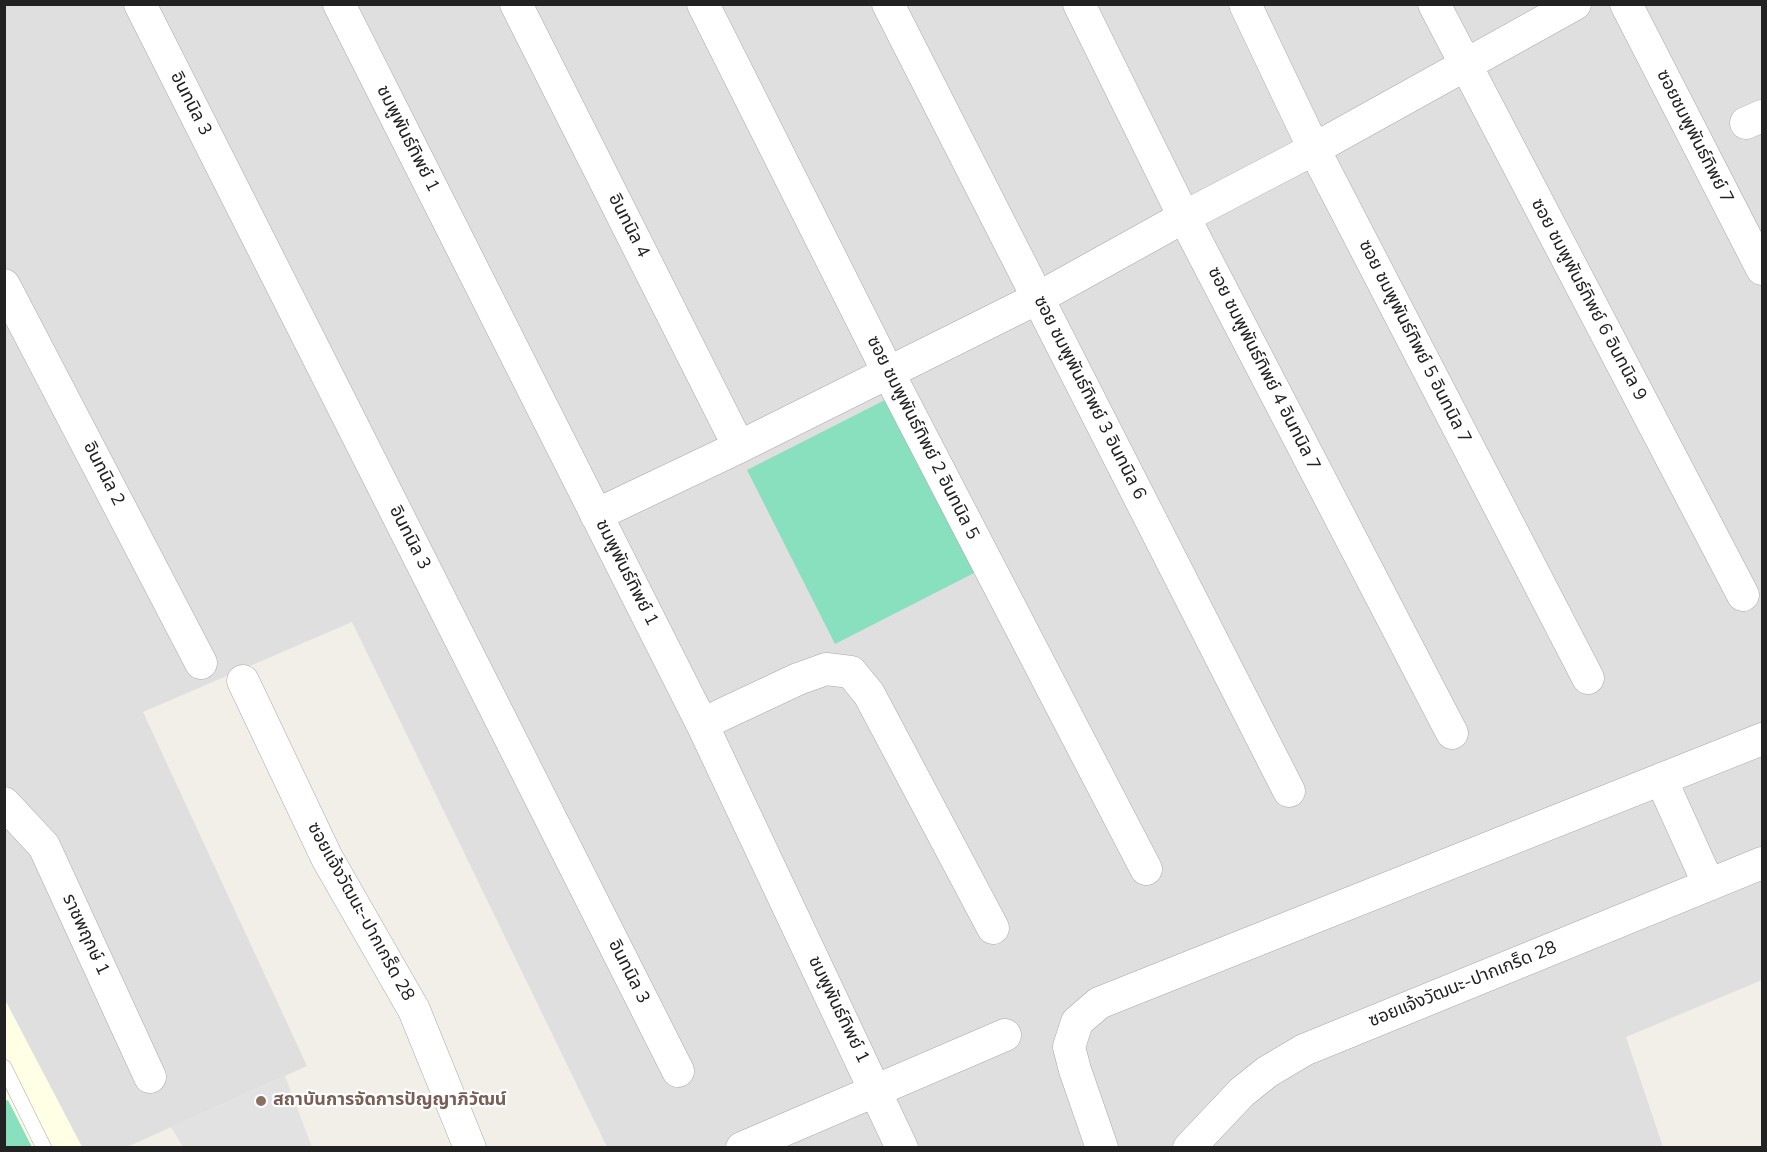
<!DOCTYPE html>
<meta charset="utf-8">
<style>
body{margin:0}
#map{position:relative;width:1767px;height:1152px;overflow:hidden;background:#f2efe9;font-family:"Nunito Sans",sans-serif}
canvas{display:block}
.frame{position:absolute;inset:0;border:6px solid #222;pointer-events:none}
</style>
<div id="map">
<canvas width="1767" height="1152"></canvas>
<div class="frame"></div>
</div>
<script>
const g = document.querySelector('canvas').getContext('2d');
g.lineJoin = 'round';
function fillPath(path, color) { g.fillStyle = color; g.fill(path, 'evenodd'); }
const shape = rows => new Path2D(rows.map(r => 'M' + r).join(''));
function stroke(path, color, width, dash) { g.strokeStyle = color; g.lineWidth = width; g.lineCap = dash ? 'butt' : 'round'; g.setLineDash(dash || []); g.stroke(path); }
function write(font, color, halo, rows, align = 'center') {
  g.font = font + ' "Nunito Sans","Noto Sans Thai",sans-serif'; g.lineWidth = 4.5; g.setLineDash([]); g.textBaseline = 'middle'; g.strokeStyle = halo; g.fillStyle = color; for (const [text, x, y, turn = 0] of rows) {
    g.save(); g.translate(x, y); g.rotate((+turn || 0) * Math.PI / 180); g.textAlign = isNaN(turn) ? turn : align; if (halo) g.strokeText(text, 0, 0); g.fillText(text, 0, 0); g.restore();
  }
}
fillPath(shape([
 [5,5,1762,5,1762,980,1626,1037,1663,1147,607,1147,352,622,143,712,307,1066,127,1147,82,1147,5,1000]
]), '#e0dfdf');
fillPath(shape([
 [5,1000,82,1147,5,1147]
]), '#ffffe5');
fillPath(shape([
 [887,399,976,572,835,644,747,470],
 [8,1100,32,1147,5,1147,5,1101]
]), '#88e0be');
fillPath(shape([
 [285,1076,312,1147,183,1147,171,1127]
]), '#e2e2e2');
const lane = shape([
 [4,1067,44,1148]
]);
const street = shape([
 [140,4,678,1071],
 [339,4,702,724,902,1148],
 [516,4,739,447],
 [703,4,888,372,1146,869],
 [888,4,1289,791],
 [1079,4,1184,217,1452,733],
 [1245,4,1314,149,1588,678],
 [1434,4,1743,595],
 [1626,4,1762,269],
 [1746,123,1762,116],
 [4,285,201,663],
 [596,515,739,447,1038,298,1184,217,1314,149,1575,4],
 [243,681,327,858,414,1010,470,1148],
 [702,724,798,679,826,669,851,672,869,694,993,928],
 [1661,779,1709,885],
 [4,803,44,846,150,1077],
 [742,1148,1005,1035],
 [1102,1148,1075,1070,1069,1047,1077,1022,1099,1003,1762,739],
 [1189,1148,1242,1092,1267,1072,1304,1050,1762,863]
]);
stroke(lane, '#a9a9a9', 16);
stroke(street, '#a9a9a9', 33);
stroke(lane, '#fff', 15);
stroke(street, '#fff', 32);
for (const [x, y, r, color] of [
 [261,1101,6,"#8d6e63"]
]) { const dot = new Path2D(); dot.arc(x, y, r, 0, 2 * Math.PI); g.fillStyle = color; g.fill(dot); stroke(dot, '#fff', 2); }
write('18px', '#222', '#fff', [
 ["อินทนิล 3",190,104,63],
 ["ซอยชมพูพันธ์ทิพย์ 7",1694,137,63],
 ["ชมพูพันธ์ทิพย์ 1",407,139,63],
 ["อินทนิล 4",628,226,63],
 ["ซอย ชมพูพันธ์ทิพย์ 6 อินทนิล 9",1588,300,62],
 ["ซอย ชมพูพันธ์ทิพย์ 5 อินทนิล 7",1414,342,63],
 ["ซอย ชมพูพันธ์ทิพย์ 4 อินทนิล 7",1263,369,63],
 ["ซอย ชมพูพันธ์ทิพย์ 3 อินทนิล 6",1089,398,63],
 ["ซอย ชมพูพันธ์ทิพย์ 2 อินทนิล 5",922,438,63],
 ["อินทนิล 2",103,474,63],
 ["อินทนิล 3",409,538,63],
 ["ชมพูพันธ์ทิพย์ 1",626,573,63],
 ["ซอยแจ้งวัฒนะ-ปากเกร็ด 28",360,912,61],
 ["ราชพฤกษ์ 1",85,935,65],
 ["อินทนิล 3",628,972,63],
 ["ซอยแจ้งวัฒนะ-ปากเกร็ด 28",1463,985,-22],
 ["ชมพูพันธ์ทิพย์ 1",838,1010,64]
]);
write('bold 18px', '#785e54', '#fff', [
 ["สถาบันการจัดการปัญญาภิวัฒน์",273,1101]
], 'left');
</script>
